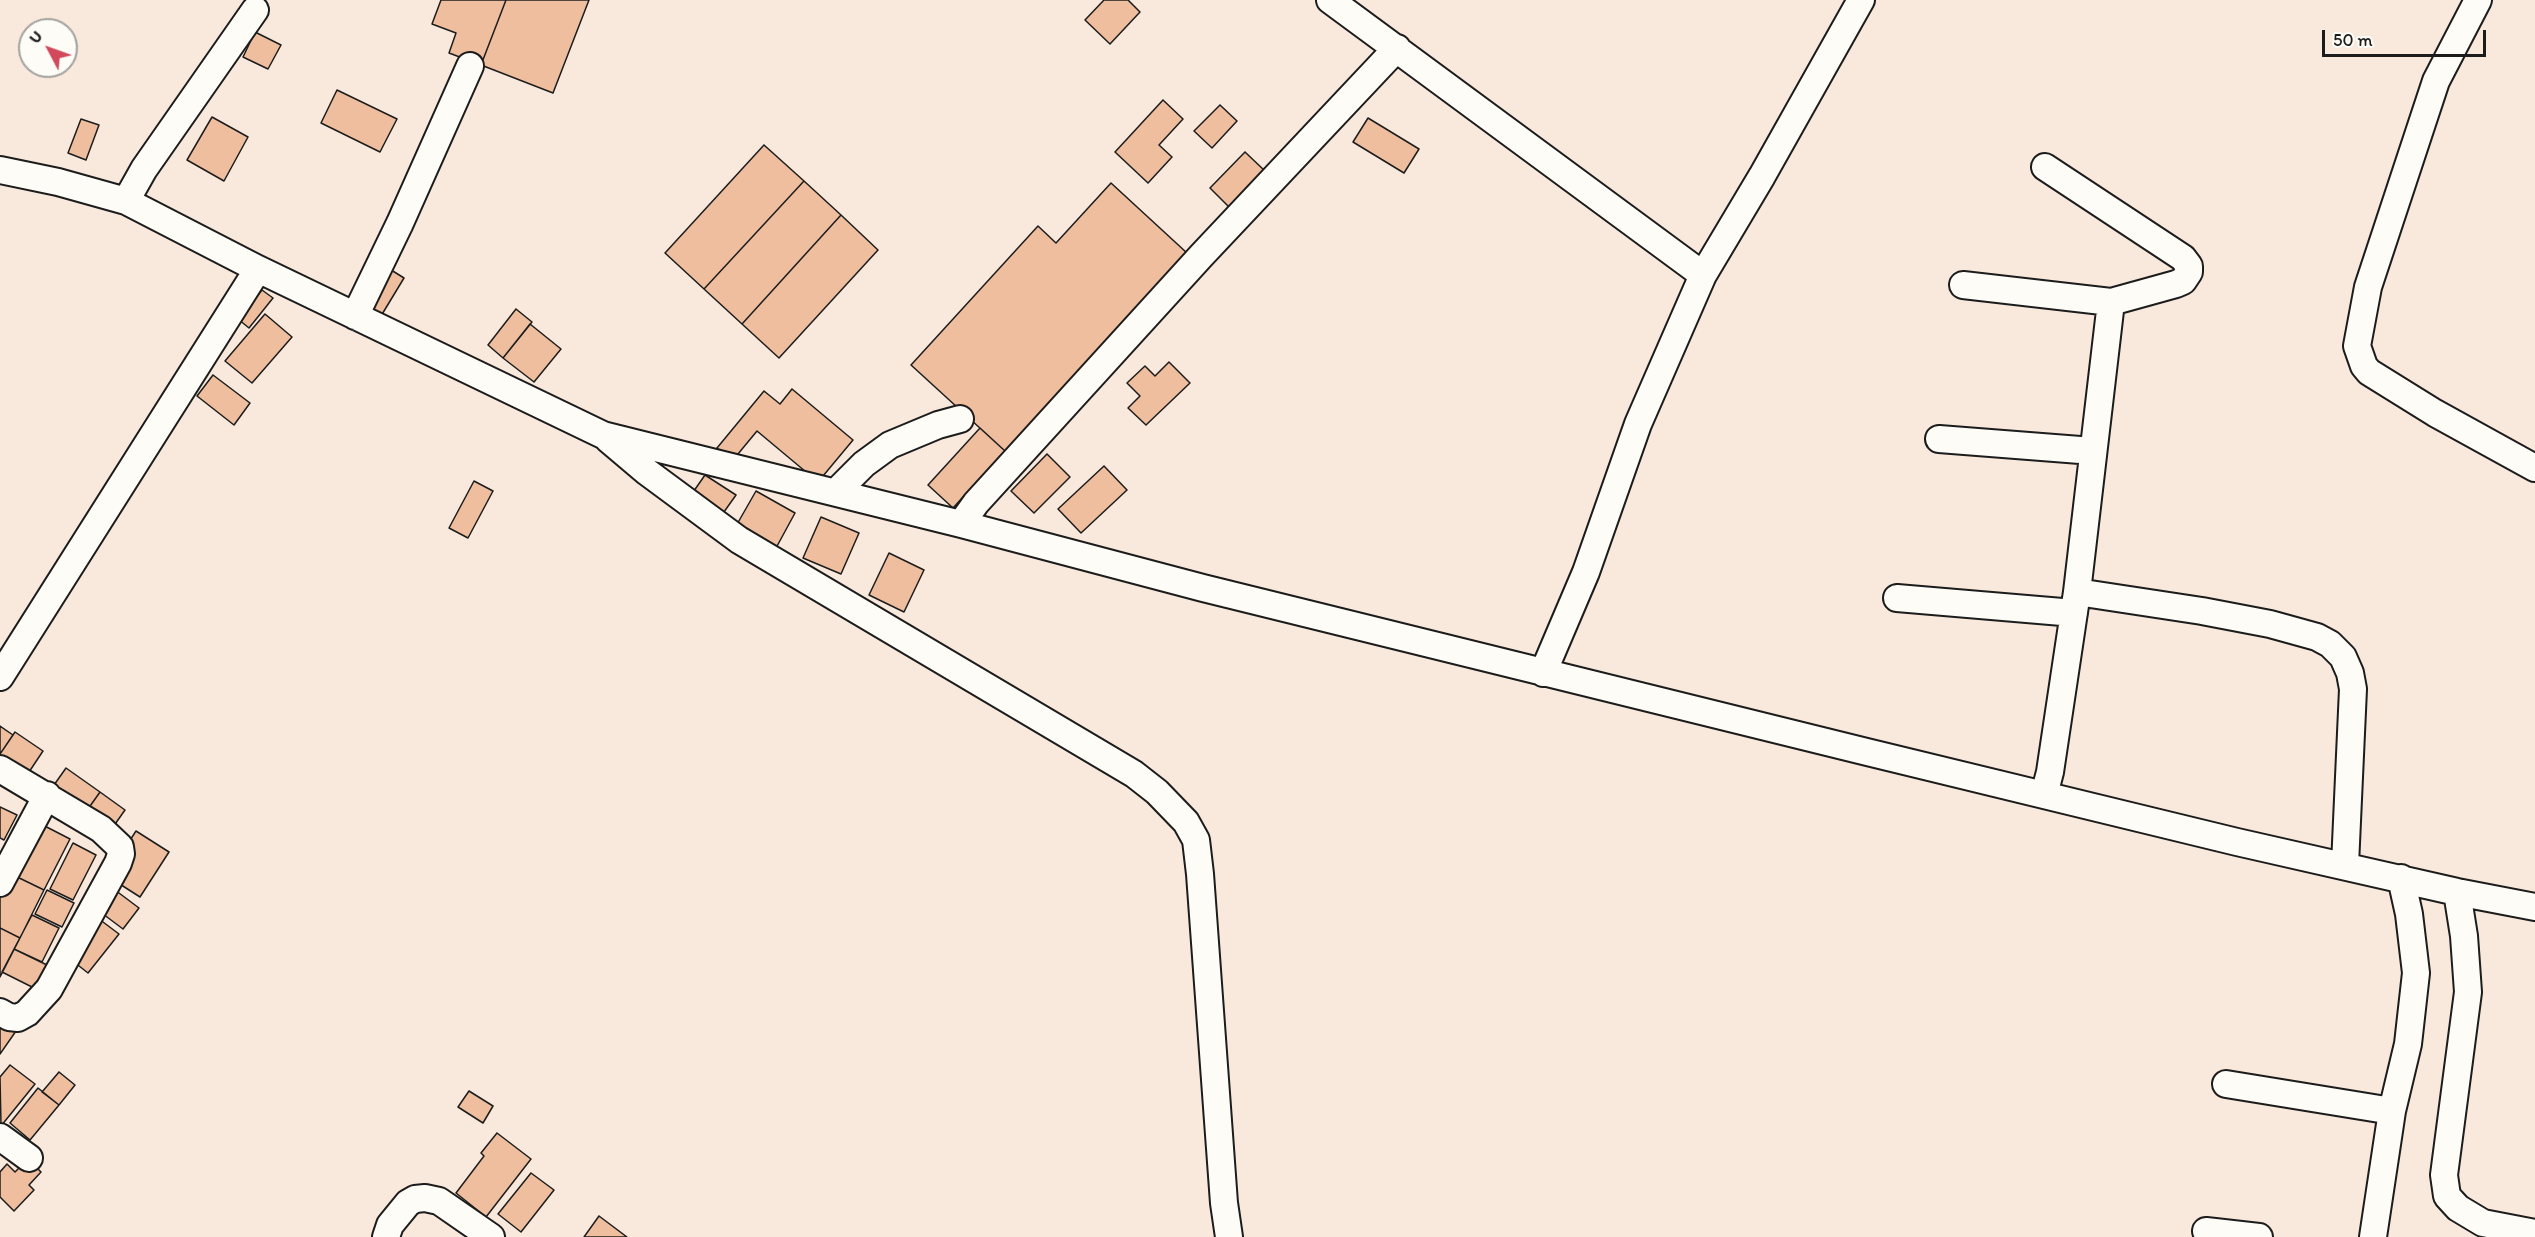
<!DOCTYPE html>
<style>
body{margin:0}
#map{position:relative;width:2535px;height:1237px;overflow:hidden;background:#f8e9dc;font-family:Itim,sans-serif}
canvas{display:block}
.north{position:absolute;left:18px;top:18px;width:60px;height:60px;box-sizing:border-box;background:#fdfcf7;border:2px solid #a3a29f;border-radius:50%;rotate:311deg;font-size:16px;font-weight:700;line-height:24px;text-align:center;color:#1c1c1c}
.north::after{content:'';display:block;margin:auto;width:21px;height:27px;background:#d1495b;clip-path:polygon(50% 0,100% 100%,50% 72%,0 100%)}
.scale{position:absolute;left:2322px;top:30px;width:164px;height:27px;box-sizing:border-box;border:3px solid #1c1c1c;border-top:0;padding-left:8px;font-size:18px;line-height:21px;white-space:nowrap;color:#1c1c1c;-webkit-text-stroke:4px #fdfcf7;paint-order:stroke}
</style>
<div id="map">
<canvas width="2535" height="1237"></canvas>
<div class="north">U</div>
<div class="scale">50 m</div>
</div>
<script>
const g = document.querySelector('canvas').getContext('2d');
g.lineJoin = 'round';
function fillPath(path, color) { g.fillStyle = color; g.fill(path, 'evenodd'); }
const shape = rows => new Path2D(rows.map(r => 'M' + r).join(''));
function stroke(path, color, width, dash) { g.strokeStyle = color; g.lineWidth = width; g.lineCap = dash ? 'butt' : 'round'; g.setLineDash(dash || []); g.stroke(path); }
const building = shape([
 [441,0,506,0,481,65,449,53,456,33,432,24,441,0],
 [506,0,589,0,553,93,481,65,506,0],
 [1104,0,1128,0,1140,12,1110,44,1085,20,1104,0],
 [255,32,281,45,268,69,243,57,255,32],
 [337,90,397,119,380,152,321,123,337,90],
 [1163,100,1183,119,1159,145,1172,157,1148,183,1115,152,1163,100],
 [1220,105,1237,121,1212,148,1194,131,1220,105],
 [212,117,248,137,224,181,187,160,212,117],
 [1368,118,1419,149,1404,173,1353,142,1368,118],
 [81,119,99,125,86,160,68,153,81,119],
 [764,145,804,181,704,289,665,253,764,145],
 [1245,152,1265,171,1230,208,1210,188,1245,152],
 [804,181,841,215,742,324,704,289,804,181],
 [1111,183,1187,253,1005,451,911,365,1038,226,1056,243,1111,183],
 [841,215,878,250,779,358,742,324,841,215],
 [388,268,404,278,381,316,365,306,388,268],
 [262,290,273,298,249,328,238,319,262,290],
 [516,309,532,322,503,358,488,345,516,309],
 [265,314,292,337,252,383,225,361,265,314],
 [530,324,561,349,534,382,503,358,530,324],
 [1169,362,1190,383,1146,425,1128,408,1140,396,1127,383,1145,366,1155,376,1169,362],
 [213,375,250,403,234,425,197,396,213,375],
 [792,389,853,440,818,482,757,431,733,460,717,448,764,391,780,404,792,389],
 [980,428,1005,451,953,508,928,485,980,428],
 [1047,454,1070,477,1034,513,1011,491,1047,454],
 [1104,466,1127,490,1081,533,1058,509,1104,466],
 [705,475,736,495,719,519,689,498,705,475],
 [474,481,493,491,468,538,449,528,474,481],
 [756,491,795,513,776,548,736,526,756,491],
 [821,517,859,533,841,574,803,558,821,517],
 [889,553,924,570,904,612,869,595,889,553],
 [0,726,13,735,0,754,0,726],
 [15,732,43,751,25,778,0,761,0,754,15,732],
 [66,768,100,792,88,809,54,785,66,768],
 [100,792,125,810,113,827,88,809,100,792],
 [0,807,17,815,4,840,0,838,0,807],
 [35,821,70,839,44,890,9,873,35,821],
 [136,831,169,852,140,897,115,881,123,851,136,831],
 [73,843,96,855,73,900,50,889,73,843],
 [9,873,44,890,20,938,0,928,0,890,9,873],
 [111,887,139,908,123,929,95,908,111,887],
 [47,890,74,903,62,927,35,914,47,890],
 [32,915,59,928,42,962,14,949,32,915],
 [99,919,119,934,88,973,69,958,99,919],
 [0,928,20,938,0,977,0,928],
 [14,949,47,965,36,989,2,972,14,949],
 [0,1020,16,1031,0,1054,0,1020],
 [10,1065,35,1084,1,1126,0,1077,10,1065],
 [59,1072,75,1085,59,1105,42,1092,59,1072],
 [38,1088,59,1105,30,1140,10,1123,38,1088],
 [469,1091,493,1106,483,1123,458,1107,469,1091],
 [497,1133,531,1159,486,1217,456,1193,484,1156,481,1153,497,1133],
 [28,1159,41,1172,29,1185,34,1190,14,1211,0,1197,0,1172,7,1164,15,1172,28,1159],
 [531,1173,554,1190,521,1232,498,1214,531,1173],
 [599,1216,627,1237,584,1237,599,1216]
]);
fillPath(building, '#eebe9e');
stroke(building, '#1c1c1c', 1.5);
const minor = shape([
 [1330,0,1703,275],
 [2478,0,2436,81,2368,287,2357,346,2364,366,2369,372,2435,413,2535,468],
 [0,170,58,182,126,201,258,269,603,435,961,524,1203,588,1867,752,2237,842,2457,892,2535,907],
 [126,201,144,169,255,10],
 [1963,285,2111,302],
 [355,316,400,223,470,66],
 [608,439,647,472,739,540,1134,774,1157,792,1186,822,1196,840,1200,874,1224,1203,1229,1237],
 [1939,439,2093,451],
 [836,492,864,464,890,445,938,425,960,419],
 [961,524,976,503,1201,256,1397,48],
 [2077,592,2202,611,2270,624,2317,637,2330,644,2343,657,2350,673,2353,689,2345,865],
 [1897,598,2074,613],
 [1543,673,1586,572,1638,424,1703,275,1762,176,1861,0],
 [0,677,258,269],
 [0,769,101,829,120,847,121,854,118,863,49,989,27,1013,18,1018,9,1017,0,1012],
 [2044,795,2050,772,2077,592,2111,302,2176,284,2183,281,2189,272,2189,266,2183,258,2045,167],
 [0,883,47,795],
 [2457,892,2464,936,2468,992,2444,1175,2447,1196,2458,1208,2483,1223,2535,1233],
 [2226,1084,2392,1111],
 [0,1137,29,1158],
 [2206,1231,2259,1237],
 [386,1237,390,1225,408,1203,415,1199,425,1198,439,1201,491,1237],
 [2373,1237,2392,1111,2408,1044,2416,973,2409,914,2401,878]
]);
stroke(minor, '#1c1c1c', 30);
stroke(minor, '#fdfcf7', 26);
</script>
